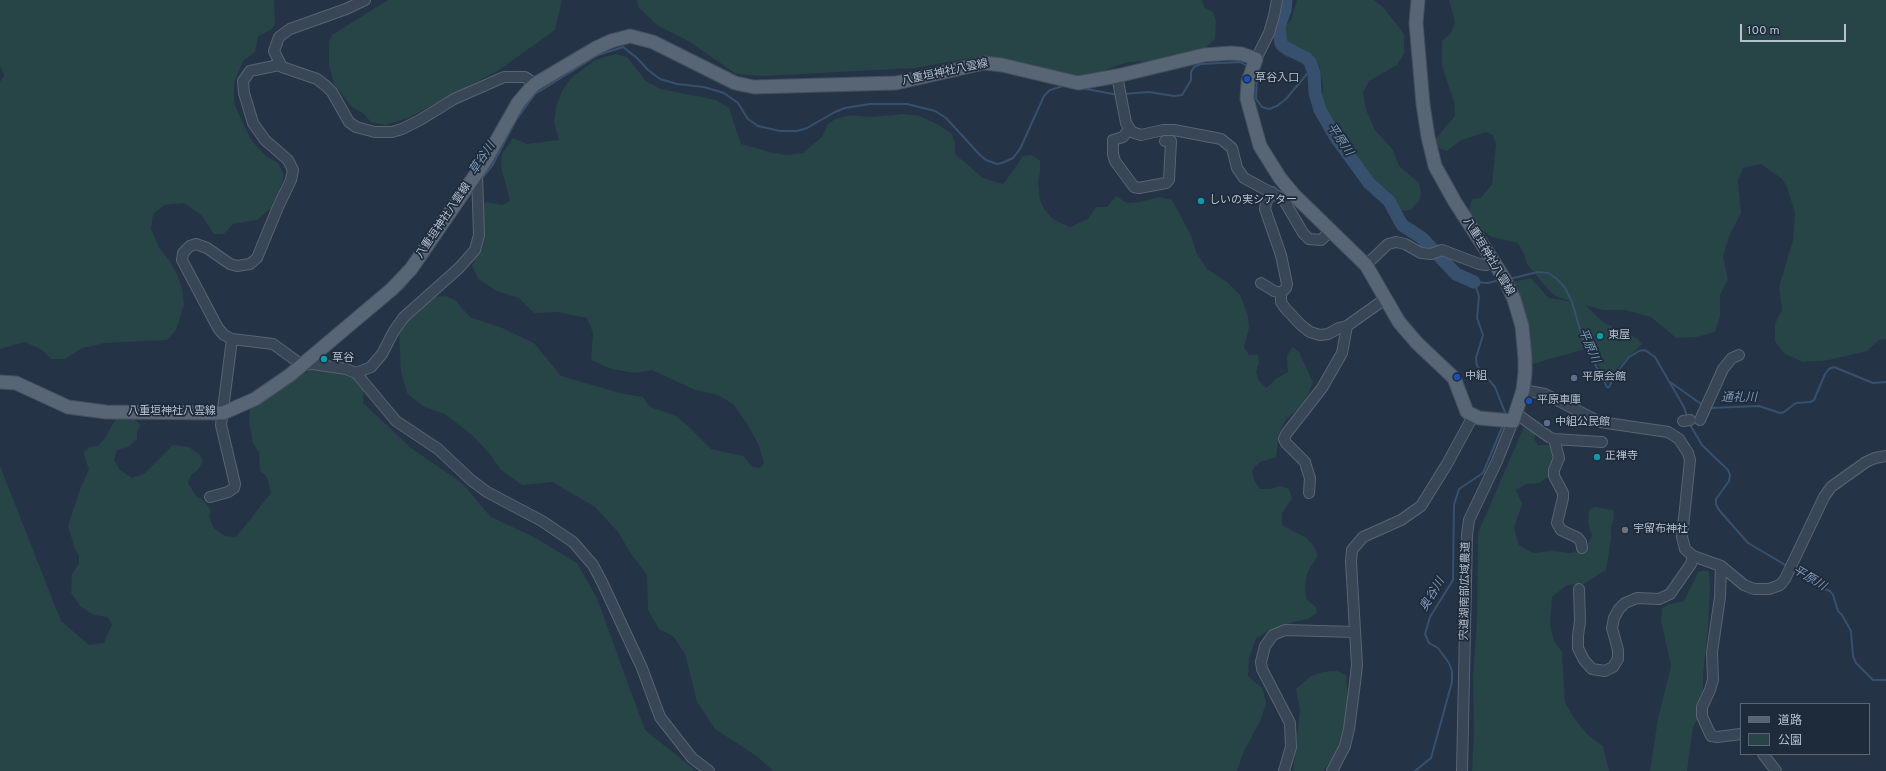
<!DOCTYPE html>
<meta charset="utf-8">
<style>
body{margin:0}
#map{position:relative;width:1886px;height:771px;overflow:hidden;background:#243446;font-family:Overpass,"Noto Sans JP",sans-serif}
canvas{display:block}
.legend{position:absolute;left:1740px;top:703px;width:130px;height:52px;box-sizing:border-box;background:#1e2b3b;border:1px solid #5b6776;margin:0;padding:5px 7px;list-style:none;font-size:12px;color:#b7c1ce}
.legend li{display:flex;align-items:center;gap:8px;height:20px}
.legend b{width:20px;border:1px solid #5b6776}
.scale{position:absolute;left:1740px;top:24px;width:106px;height:18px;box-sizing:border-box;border:2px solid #b7c1ce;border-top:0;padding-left:5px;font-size:12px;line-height:14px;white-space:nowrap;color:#b7c1ce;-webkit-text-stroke:3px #1e2b3b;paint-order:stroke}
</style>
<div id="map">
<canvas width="1886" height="771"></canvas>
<ul class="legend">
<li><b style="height:5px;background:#576575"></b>道路</li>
<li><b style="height:11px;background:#274447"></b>公園</li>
</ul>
<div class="scale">100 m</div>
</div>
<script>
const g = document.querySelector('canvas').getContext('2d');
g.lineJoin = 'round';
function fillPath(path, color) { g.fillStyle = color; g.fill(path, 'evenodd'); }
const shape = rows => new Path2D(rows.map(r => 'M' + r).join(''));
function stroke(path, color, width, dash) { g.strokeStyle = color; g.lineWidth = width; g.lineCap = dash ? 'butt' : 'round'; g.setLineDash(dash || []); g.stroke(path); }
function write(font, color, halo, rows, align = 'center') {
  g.font = font + ' Overpass,"Noto Sans JP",sans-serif'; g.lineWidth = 3.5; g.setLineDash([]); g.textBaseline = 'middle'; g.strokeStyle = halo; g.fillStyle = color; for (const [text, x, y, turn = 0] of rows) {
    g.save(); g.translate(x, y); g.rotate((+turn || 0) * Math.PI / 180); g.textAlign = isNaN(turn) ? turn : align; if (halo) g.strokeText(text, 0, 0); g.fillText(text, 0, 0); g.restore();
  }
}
fillPath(shape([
 [0,0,274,0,275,24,272,29,258,36,255,52,243,61,234,83,234,103,251,140,265,155,278,163,284,175,279,192,270,209,257,220,233,224,224,234,214,234,201,215,184,203,164,205,153,214,151,229,159,248,170,261,177,275,182,288,184,305,176,330,167,340,105,343,82,348,65,359,51,359,42,350,25,342,0,349,0,82,4,75,0,66],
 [388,0,562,0,555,30,499,70,408,118,385,125,371,122,363,113,352,107,334,84,329,65,329,42,332,35],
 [637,0,1202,0,1204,7,1213,12,1216,21,1215,39,1203,50,1156,61,1129,62,1109,68,1100,73,1079,77,1011,60,980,56,915,68,764,76,736,74,690,42,657,25,638,7],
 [1297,0,1374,0,1383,7,1404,34,1404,54,1397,65,1369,81,1363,93,1366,110,1375,130,1393,150,1399,166,1419,183,1421,191,1420,200,1412,209,1405,211,1398,209,1386,192,1347,163,1330,141,1321,125,1323,85,1319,66,1312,58,1299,59,1286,57,1278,51,1273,38,1291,20],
 [1449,0,1886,0,1886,339,1879,340,1867,351,1829,360,1803,362,1785,354,1775,342,1775,324,1782,310,1779,287,1793,240,1795,213,1787,187,1782,179,1761,164,1743,168,1738,180,1741,213,1730,234,1723,256,1728,280,1720,295,1720,316,1715,332,1697,337,1676,338,1651,317,1625,310,1603,310,1585,305,1603,322,1638,339,1642,344,1620,365,1607,383,1589,348,1529,365,1530,338,1523,306,1512,282,1531,278,1549,298,1573,302,1555,296,1545,286,1527,264,1525,256,1518,243,1492,237,1476,226,1469,210,1472,199,1481,198,1492,184,1496,145,1493,135,1486,132,1474,136,1461,140,1447,151,1436,147,1434,141,1455,116,1454,102,1442,66,1442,41,1451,33,1455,22],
 [615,54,627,57,646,81,661,89,716,100,729,108,741,144,774,153,787,155,803,153,822,137,827,125,835,119,851,115,870,117,904,114,920,116,939,125,952,134,955,143,955,154,983,178,1003,184,1016,167,1022,156,1032,155,1040,161,1040,172,1038,182,1040,200,1044,209,1054,220,1070,227,1088,219,1096,207,1107,207,1116,196,1127,203,1139,202,1160,197,1172,200,1191,235,1196,252,1207,269,1227,282,1240,295,1248,316,1249,328,1244,347,1249,355,1258,355,1259,363,1256,371,1258,379,1266,388,1277,378,1288,372,1287,356,1292,347,1299,352,1313,382,1308,395,1297,410,1286,419,1279,433,1276,457,1260,462,1252,470,1254,480,1260,489,1270,489,1280,486,1289,489,1292,499,1282,513,1282,525,1305,537,1313,545,1318,555,1307,573,1305,585,1306,599,1316,607,1317,613,1308,619,1293,622,1268,631,1256,638,1249,659,1248,676,1263,689,1266,703,1261,719,1243,753,1237,771,773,771,758,757,715,729,697,702,685,654,673,636,659,629,648,610,647,575,629,551,619,533,595,507,552,482,522,485,501,470,488,452,472,435,445,414,424,407,407,393,401,371,399,335,408,320,423,303,435,297,446,296,456,301,470,317,502,328,534,343,561,376,620,393,643,397,650,407,676,416,689,427,711,449,743,456,753,467,760,468,764,463,759,446,748,425,733,404,718,395,695,390,652,370,635,373,611,369,591,360,593,333,587,318,557,312,534,313,519,298,497,291,478,279,472,265,482,248,484,219,482,204,487,202,502,205,510,201,501,167,502,154,513,138,527,144,559,140,554,123,556,107,562,91,571,78,595,60],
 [313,370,350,374,364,387,363,403,411,448,462,483,491,517,534,537,577,563,597,598,645,730,696,771,0,771,0,466,61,621,89,645,104,643,112,624,107,617,94,615,81,607,71,593,72,574,79,564,79,556,74,546,68,526,79,492,89,469,86,462,84,452,89,447,98,446,105,438,114,422,119,417,130,416,141,425,137,432,137,439,128,447,117,450,114,460,120,470,132,478,145,473,173,445,189,447,200,455,203,461,198,470,191,475,188,483,196,496,203,500,211,510,209,517,214,528,225,536,236,537,271,493,267,477,260,471,259,452,253,443,249,421,250,409,286,381,295,379,301,374],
 [1526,422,1537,430,1534,439,1538,445,1558,445,1553,461,1549,468,1548,477,1539,483,1526,484,1516,490,1522,504,1514,528,1519,545,1533,553,1552,551,1571,553,1586,548,1592,536,1588,523,1589,510,1594,507,1613,510,1614,519,1611,527,1611,539,1606,570,1584,584,1567,585,1552,597,1550,625,1554,641,1562,652,1565,702,1574,718,1588,735,1603,746,1609,771,1472,771,1474,734,1473,677,1477,619,1478,533],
 [1704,570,1709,572,1710,586,1708,627,1703,676,1703,693,1698,703,1697,720,1693,727,1687,771,1650,771,1658,718,1671,666,1661,621,1662,608,1670,604,1684,601,1698,572],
 [1337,671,1346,675,1348,703,1343,745,1323,771,1293,771,1300,710,1296,689,1311,676,1323,672]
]), '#274447');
stroke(shape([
 [1257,76,1256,99,1262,107,1269,109,1277,106,1286,99,1312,68],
 [1081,88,1118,95],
 [1124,94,1149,92,1174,96,1182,95,1191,80,1191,72,1194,67,1201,64,1240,62,1249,67],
 [482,178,492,166,516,120,535,94,598,55,623,47,637,58,648,70,660,79,677,84,704,87,724,93,738,103,748,119,758,126,780,131,797,131,807,128,835,112,845,108,870,104,907,104,935,111,946,118,980,155,986,160,997,164,1002,163,1013,158,1020,149,1044,96,1050,90,1063,86],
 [1509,279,1538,272,1548,273,1557,279,1565,288,1572,302,1584,343,1607,387,1609,387,1615,375,1629,357,1639,351,1645,350,1655,357,1659,364,1684,407,1687,416],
 [1474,282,1488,283,1500,280],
 [1474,282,1479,296,1477,318,1483,335,1476,358,1477,366,1495,387,1506,415],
 [380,307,404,287,410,279],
 [1670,382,1704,406],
 [1710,408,1759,406,1780,413,1784,412,1796,403,1810,402,1814,400,1825,374,1829,369,1834,367,1873,383,1886,382],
 [1689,423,1702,445,1728,470,1730,475,1729,481,1716,499,1716,504,1719,510,1748,543,1787,566],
 [1793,569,1806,577,1817,586,1830,591,1833,595,1838,611,1842,615,1851,631,1853,656,1856,663,1873,680,1886,680],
 [1415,771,1431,758,1452,682,1452,671,1449,663,1438,648,1429,643,1425,634,1430,617,1453,580,1454,505,1459,489,1483,473,1503,425]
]), '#37506e', 2);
stroke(shape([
 [1286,0,1285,10,1279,27,1281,44,1288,49,1306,58,1310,62,1314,73,1315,93,1320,110,1337,139,1369,183,1389,201,1402,225,1422,238,1456,274,1474,282]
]), '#37506e', 13);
const minor = shape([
 [365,0,346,9,290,29,279,37,274,51,282,67,317,79,326,86,332,92,349,122,356,127,375,132,392,132,402,129,420,120,454,99,504,77,525,77,535,84],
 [1256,59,1269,33,1274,16,1277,0],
 [279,65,250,71,243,81,244,93,253,123,265,140,288,160,293,170,291,180,278,207,257,258,250,264,237,266,230,264,207,248,196,244,190,246,183,253,182,260,218,328,224,335,232,339,273,344,302,365,313,364,346,369,356,373,396,421,438,449,471,480,487,492,542,521,573,542,593,565,602,582,642,668,660,717,692,758,709,771],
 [1117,76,1126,123,1132,132,1141,135,1163,130,1174,130,1221,139,1232,148,1237,168,1244,178,1281,198,1285,202,1303,233,1309,239,1321,240,1331,231],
 [1129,129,1123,137,1113,140,1113,154,1115,161,1134,187,1139,188,1166,183,1169,180,1171,141,1165,141],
 [1366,265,1388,244,1396,242,1405,244,1421,253,1431,254,1442,250,1479,264,1486,265,1494,263],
 [1261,283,1274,291,1281,293,1286,288,1287,284,1281,255,1265,209,1266,203,1272,192],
 [1281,293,1281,302,1285,308,1301,325,1310,332,1320,335,1328,334,1339,328,1347,326],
 [356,373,371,367,382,354,394,331,404,317,459,268,475,250,479,235,477,173],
 [1523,390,1545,394,1600,422,1668,432,1679,439,1688,453,1690,460,1682,537,1685,549,1693,556,1721,566,1744,585,1754,589,1769,589,1780,585,1785,579,1824,497,1831,487,1866,462,1875,458,1886,456],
 [1516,414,1521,417,1549,437,1554,439,1602,442],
 [1700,420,1723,369,1732,358,1739,355],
 [1683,421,1690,420],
 [1554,439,1559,458,1554,470,1554,476,1563,493,1563,498,1557,523,1561,530,1578,538,1581,542,1582,548],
 [1309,493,1310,478,1307,469,1305,462,1286,443,1284,439,1286,434,1322,388,1342,353,1347,326,1385,299],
 [210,497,228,492,234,488,235,484,221,425,232,339],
 [1721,566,1720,597,1712,652,1713,680,1710,690,1702,707,1702,716,1711,736,1717,737,1741,734],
 [1579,589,1580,621,1578,636,1578,648,1584,660,1592,669,1605,671,1613,667,1618,659,1618,650,1612,628,1614,618,1619,609,1625,603,1637,598,1659,599,1670,594,1691,564,1693,556],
 [1763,754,1776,771],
 [1284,771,1291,747,1290,723,1262,669,1261,662,1265,646,1273,635,1285,630,1355,632],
 [1332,771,1345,746,1349,729,1355,683,1357,665,1351,561,1352,550,1363,537,1401,520,1421,506,1447,464,1473,416],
 [1462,771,1467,535,1469,520,1497,461,1513,421]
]);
const major = shape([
 [0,382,16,383,68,407,106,412,223,413,255,399,290,375,392,289,411,269,485,161,518,103,530,89,535,84,596,48,611,41,630,36,653,42,735,83,754,87,896,83,984,63,1002,65,1078,83,1117,76,1204,55,1231,53,1242,54,1256,59,1248,82,1247,99,1260,146,1280,178,1294,195,1366,265,1399,322,1417,343,1454,378,1467,412,1479,418,1513,421,1523,390,1525,373,1525,358,1522,326,1514,299,1504,278,1455,202,1435,166,1428,137,1423,104,1416,23,1418,0]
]);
stroke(minor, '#586472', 12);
stroke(major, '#434f5e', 15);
stroke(minor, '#394655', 10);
stroke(major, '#576575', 13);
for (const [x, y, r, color] of [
 [1247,79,4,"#1a4fb4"],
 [1201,201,4,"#0f9aa8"],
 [1600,336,4,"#0f9aa8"],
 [324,359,4,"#0f9aa8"],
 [1457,377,4,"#1a4fb4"],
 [1574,378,4,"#5c6f8a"],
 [1529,401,4,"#1a4fb4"],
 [1547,423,4,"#5c6f8a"],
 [1597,457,4,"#0f9aa8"],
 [1625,530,4,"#6b7280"]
]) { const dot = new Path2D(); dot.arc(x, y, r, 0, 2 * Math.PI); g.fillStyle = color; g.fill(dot); stroke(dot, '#1e2b3b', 1.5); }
write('11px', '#b7c1ce', '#1e2b3b', [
 ["八重垣神社八雲線",945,73,-12],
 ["八重垣神社八雲線",444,221,-56],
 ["八重垣神社八雲線",1488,257,59],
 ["八重垣神社八雲線",172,412],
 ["宍道湖南部広域農道",1466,591,-89]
]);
write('11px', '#b7c1ce', '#1e2b3b', [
 ["草谷入口",1255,79],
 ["しいの実シアター",1209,201],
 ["東屋",1608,336],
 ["草谷",332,359],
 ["中組",1465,377],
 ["平原会館",1582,378],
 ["平原車庫",1537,401],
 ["中組公民館",1555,423],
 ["正禅寺",1605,457],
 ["宇留布神社",1633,530]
], 'left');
write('italic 12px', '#7c98b8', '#1e2b3b', [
 ["平原川",1339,140,56],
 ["草谷川",483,159,-56],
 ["平原川",1588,346,67],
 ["通礼川",1739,399],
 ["平原川",1809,579,31],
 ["奥谷川",1433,595,-59]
]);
</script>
